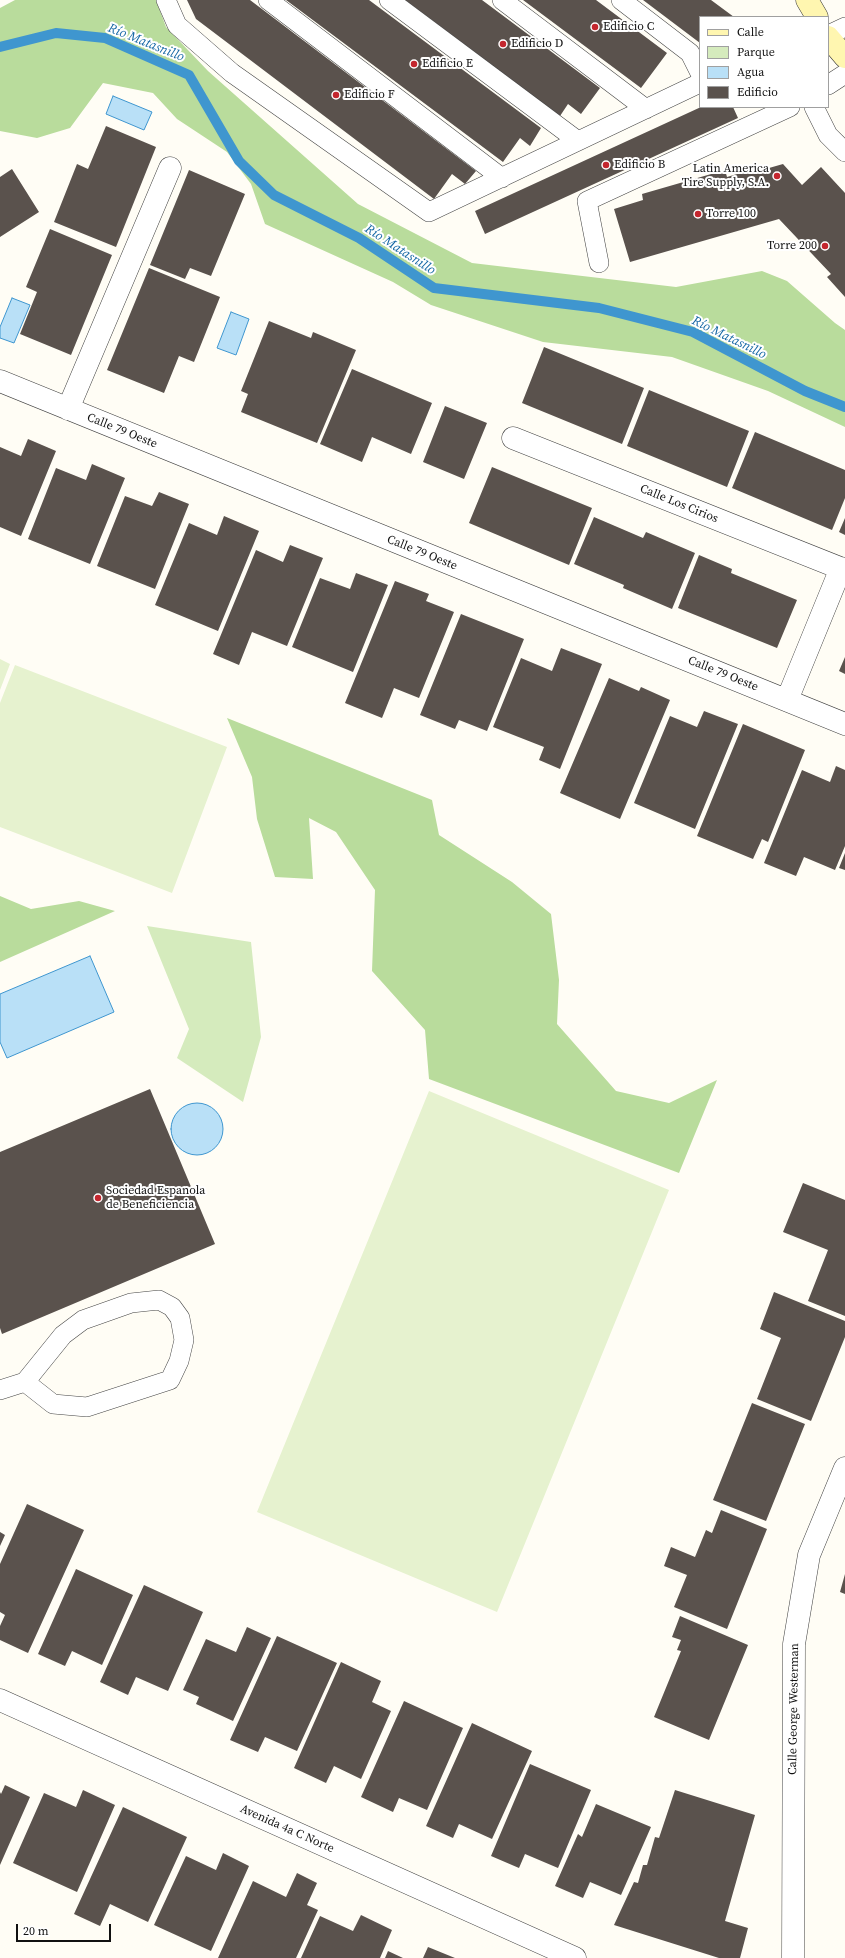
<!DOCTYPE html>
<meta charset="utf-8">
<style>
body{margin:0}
#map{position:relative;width:845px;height:1958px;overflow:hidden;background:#fffdf5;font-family:"Source Serif 4",serif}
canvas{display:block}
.legend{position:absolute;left:699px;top:16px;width:130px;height:92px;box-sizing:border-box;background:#fff;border:1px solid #a0a0a0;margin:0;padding:5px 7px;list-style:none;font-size:12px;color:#111}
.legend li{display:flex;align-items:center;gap:8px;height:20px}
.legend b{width:20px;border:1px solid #a0a0a0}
.scale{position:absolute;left:16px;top:1924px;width:95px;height:18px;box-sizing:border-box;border:2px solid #111;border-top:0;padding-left:5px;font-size:12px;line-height:14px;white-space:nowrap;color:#111;-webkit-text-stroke:3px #fff;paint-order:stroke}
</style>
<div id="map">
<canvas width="845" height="1958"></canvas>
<ul class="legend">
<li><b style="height:5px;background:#fff6b0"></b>Calle</li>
<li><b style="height:11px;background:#d5ebbd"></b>Parque</li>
<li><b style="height:11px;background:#b9e0f7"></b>Agua</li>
<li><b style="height:11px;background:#5a524d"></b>Edificio</li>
</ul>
<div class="scale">20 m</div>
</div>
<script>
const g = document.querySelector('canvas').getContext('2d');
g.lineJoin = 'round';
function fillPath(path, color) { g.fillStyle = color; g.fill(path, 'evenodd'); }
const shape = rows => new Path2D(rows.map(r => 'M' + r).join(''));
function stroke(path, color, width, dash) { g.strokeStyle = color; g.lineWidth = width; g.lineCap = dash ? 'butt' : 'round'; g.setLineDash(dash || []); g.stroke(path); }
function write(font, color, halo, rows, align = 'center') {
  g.font = font + ' "Source Serif 4",serif'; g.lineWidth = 4; g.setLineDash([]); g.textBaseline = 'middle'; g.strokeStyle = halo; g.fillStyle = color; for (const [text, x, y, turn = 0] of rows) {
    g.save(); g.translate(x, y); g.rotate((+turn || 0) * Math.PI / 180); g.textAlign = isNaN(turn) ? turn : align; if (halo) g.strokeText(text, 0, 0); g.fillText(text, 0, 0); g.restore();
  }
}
fillPath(shape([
 [147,926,251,942,261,1037,243,1102,177,1058,189,1029]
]), '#d5ebbd');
fillPath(shape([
 [15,0,156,0,166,27,208,71,358,204,472,263,676,287,762,271,787,281,835,323,845,330,845,427,768,391,672,357,543,342,431,305,393,282,265,224,251,184,227,152,177,119,153,93,103,83,70,128,37,138,0,131,0,8],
 [227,718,432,800,439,835,512,882,551,914,559,980,557,1024,616,1091,669,1103,717,1080,679,1173,429,1079,425,1030,372,971,375,890,336,832,309,818,313,879,275,877,257,819,252,777],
 [0,896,31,909,79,901,115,911,0,962]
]), '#b9dc9c');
fillPath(shape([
 [0,659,10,664,0,690],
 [15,665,227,747,172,893,0,827,0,703],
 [429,1091,669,1190,497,1612,257,1512]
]), '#e6f2cf');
const water = shape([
 [113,96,152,112,144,130,106,114,113,96],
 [12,298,30,305,14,343,0,338,0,327,12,298],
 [231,312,249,319,236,355,217,348,231,312],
 [90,956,114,1012,7,1058,0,1042,0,994,90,956],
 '171 1129a26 26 0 1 1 52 0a26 26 0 1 1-52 0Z'
]);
fillPath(water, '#b9e0f7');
stroke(water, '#3f96cf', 1);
stroke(shape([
 [0,47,56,33,105,38,189,75,239,161,274,195,359,238,434,288,599,308,693,332,805,391,845,407]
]), '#3f96cf', 10);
fillPath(shape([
 [187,0,250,0,476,171,465,184,452,174,434,199,196,19],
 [286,0,369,0,541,128,530,146,520,138,503,162],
 [405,0,482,0,600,88,581,114,568,104,560,116],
 [523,0,596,0,667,53,641,88],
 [643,0,711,0,734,17,700,17,700,43],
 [701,107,733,107,738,118,485,234,475,211],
 [106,126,156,147,116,247,54,222,77,164,88,169],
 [783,164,802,185,821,167,845,193,845,297,827,277,831,274,779,219,630,262,614,209,643,200,642,194,725,170,727,177,754,169,755,172],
 [12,169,39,212,0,237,0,177],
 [189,170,245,194,211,276,190,268,185,279,150,265],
 [50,229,112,255,71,355,20,334,37,292,26,287],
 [149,268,220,297,194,362,179,356,164,393,107,370],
 [269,321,311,338,313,332,356,350,317,443,241,412,248,394,241,391],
 [544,347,644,388,622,444,522,403],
 [352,369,432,403,411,454,372,437,362,462,320,444],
 [649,390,749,431,727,487,627,446],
 [445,406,487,423,464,479,423,462],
 [755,432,845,470,845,498,832,530,732,488],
 [28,439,56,451,21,536,0,527,0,447,21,456],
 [92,464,125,478,90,564,28,539,56,468,86,480],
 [492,467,592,508,569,565,469,523],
 [159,492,189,504,155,589,97,566,125,496,152,506],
 [224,516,259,531,218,631,155,605,189,523,217,535],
 [594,517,643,538,646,532,695,553,672,609,623,588,624,585,574,564],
 [845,518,845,535,839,532],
 [290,545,323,558,287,646,252,632,239,665,213,654,256,550,283,562],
 [699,555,732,569,731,573,797,600,777,648,678,608],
 [356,573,388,585,353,672,292,647,320,578,350,589],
 [395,581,429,594,426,601,454,612,419,698,394,688,382,718,345,703],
 [461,614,524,639,487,731,459,720,455,729,420,715],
 [561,648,602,664,560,769,539,760,544,747,493,727,521,658,552,671],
 [845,657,845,674,839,671],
 [609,678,639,691,641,687,670,700,620,819,560,793],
 [704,711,738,724,695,829,634,803,670,716,697,727],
 [743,724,805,750,768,842,762,839,753,859,697,836],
 [836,766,845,770,845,846,835,870,804,857,796,876,764,863,802,770,830,782],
 [845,853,845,870,839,868],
 [150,1089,215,1244,2,1334,0,1328,0,1152],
 [803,1183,845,1200,845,1316,808,1301,828,1250,783,1232],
 [774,1292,845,1321,845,1337,811,1421,757,1399,781,1338,760,1329],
 [752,1403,805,1424,766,1521,713,1500],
 [27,1504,84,1530,28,1653,0,1640,0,1626,5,1615,0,1612,0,1564],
 [721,1510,767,1529,727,1629,674,1607,687,1575,664,1566,671,1547,695,1557,706,1530,712,1533],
 [0,1532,5,1535,0,1546],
 [76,1569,133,1595,102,1665,72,1651,65,1666,38,1654],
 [845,1574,845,1594,840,1592],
 [144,1585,203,1612,168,1691,136,1677,128,1695,100,1682],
 [680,1616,748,1645,709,1740,654,1717,681,1651,677,1650,681,1640,672,1637],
 [247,1627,271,1638,233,1721,196,1704,199,1697,183,1690,206,1639,236,1652],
 [277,1636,337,1663,297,1751,265,1737,258,1752,230,1740],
 [341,1662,381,1681,372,1702,391,1711,361,1779,334,1766,326,1783,294,1768],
 [404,1701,463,1728,427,1810,399,1798,393,1812,361,1797],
 [472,1723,532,1751,492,1839,459,1824,453,1838,426,1826],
 [530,1764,591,1790,558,1868,525,1854,519,1868,491,1856],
 [5,1785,30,1797,0,1865,0,1792,1,1794],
 [83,1790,115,1805,77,1892,13,1863,44,1793,76,1807],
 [675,1790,755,1815,725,1921,748,1928,740,1958,719,1958,614,1925,634,1882,638,1883,643,1865,647,1865,655,1837,659,1838],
 [596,1804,651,1827,621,1895,590,1882,583,1898,555,1886,578,1834,582,1837],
 [123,1807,187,1837,148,1922,110,1904,100,1926,74,1914],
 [223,1853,249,1866,211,1951,154,1925,186,1856,216,1870],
 [297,1873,317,1883,307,1905,318,1910,296,1958,218,1958,253,1881,286,1897],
 [361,1915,392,1930,380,1958,301,1958,320,1916,353,1931],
 [428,1947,455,1958,423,1958],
 [388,1951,403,1958,385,1958]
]), '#5a524d');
const lane = shape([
 [166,0,177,25,232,73,429,212,700,83],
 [268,0,502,178],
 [389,0,578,141],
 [502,0,646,109],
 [621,0,690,53,700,73],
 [828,35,845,27],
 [828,85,845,74],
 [814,107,828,135,845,152],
 [599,263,587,201,790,107],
 [0,1390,25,1382,63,1335,83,1320,131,1303,159,1300,172,1307,180,1318,184,1340,179,1361,170,1380,87,1407,53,1404,25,1382]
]);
const street = shape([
 [0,381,845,724],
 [68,409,170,168],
 [513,438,845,570],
 [787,700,841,568],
 [0,1700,575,1958],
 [793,1958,794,1644,809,1555,845,1468]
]);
const secondary = shape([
 [807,0,817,17],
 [828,37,845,57]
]);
stroke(lane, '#444', 20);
stroke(street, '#444', 23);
stroke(secondary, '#333', 23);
stroke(lane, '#fff', 19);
stroke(street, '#fff', 22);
stroke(secondary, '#fff6b0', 22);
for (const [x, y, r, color] of [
 [595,27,4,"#c4262e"],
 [503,44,4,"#c4262e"],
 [414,64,4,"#c4262e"],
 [336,95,4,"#c4262e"],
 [606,165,4,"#c4262e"],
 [777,176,4,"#c4262e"],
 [698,214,4,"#c4262e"],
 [825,246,4,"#c4262e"],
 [98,1198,4,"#c4262e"]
]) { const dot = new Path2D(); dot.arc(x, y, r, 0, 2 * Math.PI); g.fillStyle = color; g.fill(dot); stroke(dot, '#fff', 1.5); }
write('12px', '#111', '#fff', [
 ["Edificio C",603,27],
 ["Edificio D",511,44],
 ["Edificio E",422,64],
 ["Edificio F",344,95],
 ["Edificio B",614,165],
 ["Latin America",769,169,"right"],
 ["Tire Supply, S.A.",769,183,"right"],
 ["Torre 100",706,214],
 ["Torre 200",817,246,"right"],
 ["Sociedad Espanola",106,1191],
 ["de Beneficiencia",106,1205]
], 'left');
write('12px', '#111', '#fff', [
 ["Calle 79 Oeste",122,431,22],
 ["Calle Los Cirios",679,504,22],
 ["Calle 79 Oeste",422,553,22],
 ["Calle 79 Oeste",723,674,22],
 ["Calle George Westerman",794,1709,-89],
 ["Avenida 4a C Norte",287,1829,24]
]);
write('italic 13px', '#1768a6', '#fff', [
 ["Río Matasnillo",146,43,22],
 ["Río Matasnillo",400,250,33],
 ["Río Matasnillo",729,338,26]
]);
</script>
